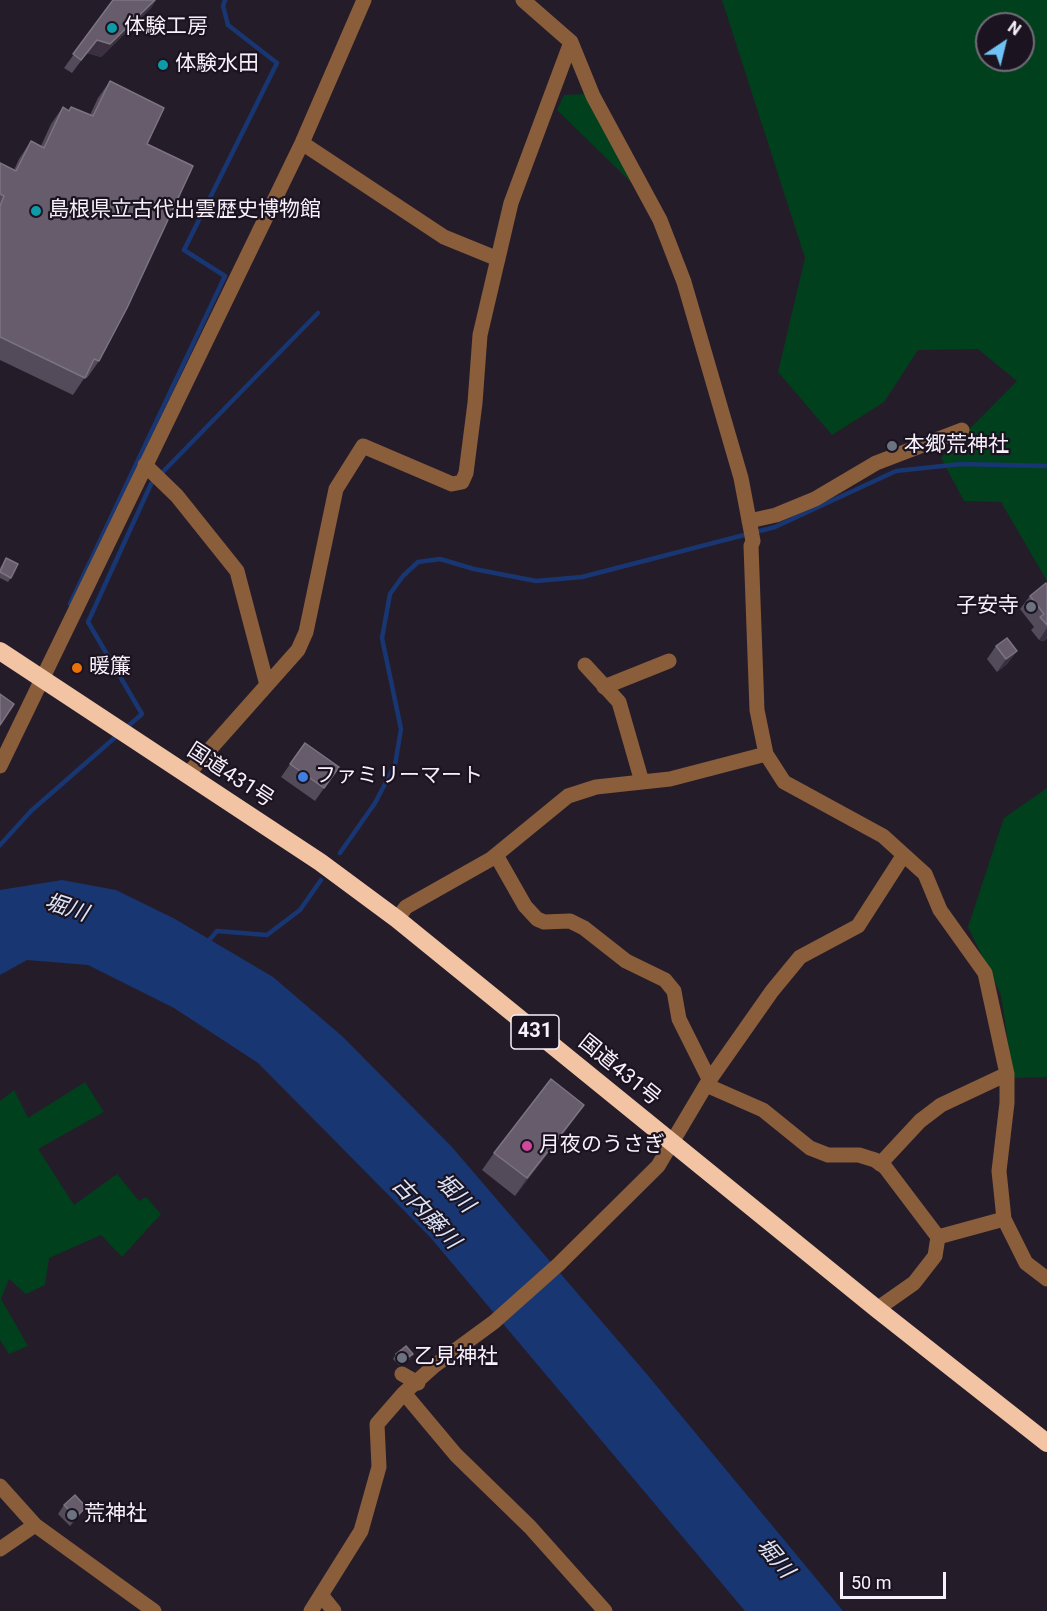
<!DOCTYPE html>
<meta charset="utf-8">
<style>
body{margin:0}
#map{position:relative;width:1047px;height:1611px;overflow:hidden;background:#251c2a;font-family:Roboto,sans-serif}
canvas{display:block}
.north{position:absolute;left:975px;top:12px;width:60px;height:60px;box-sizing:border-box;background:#1c1321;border:2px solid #746c78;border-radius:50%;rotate:35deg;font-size:16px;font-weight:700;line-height:24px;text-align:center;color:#f7f1fb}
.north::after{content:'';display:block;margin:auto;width:21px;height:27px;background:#6fc2f4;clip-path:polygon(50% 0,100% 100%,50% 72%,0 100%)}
.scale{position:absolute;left:840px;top:1572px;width:106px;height:27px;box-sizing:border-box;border:3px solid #f7f1fb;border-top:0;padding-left:8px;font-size:18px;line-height:21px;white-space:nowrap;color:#f7f1fb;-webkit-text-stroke:4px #1c1321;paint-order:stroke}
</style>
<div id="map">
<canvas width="1047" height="1611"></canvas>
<div class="north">N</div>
<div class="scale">50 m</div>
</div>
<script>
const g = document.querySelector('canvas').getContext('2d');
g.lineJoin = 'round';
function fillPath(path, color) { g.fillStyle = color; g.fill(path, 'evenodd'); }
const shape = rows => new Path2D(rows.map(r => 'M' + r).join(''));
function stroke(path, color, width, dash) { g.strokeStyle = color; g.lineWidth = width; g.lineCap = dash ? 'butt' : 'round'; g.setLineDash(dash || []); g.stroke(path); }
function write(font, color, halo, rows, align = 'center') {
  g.font = font + ' Roboto,"Noto Sans JP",sans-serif'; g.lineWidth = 4.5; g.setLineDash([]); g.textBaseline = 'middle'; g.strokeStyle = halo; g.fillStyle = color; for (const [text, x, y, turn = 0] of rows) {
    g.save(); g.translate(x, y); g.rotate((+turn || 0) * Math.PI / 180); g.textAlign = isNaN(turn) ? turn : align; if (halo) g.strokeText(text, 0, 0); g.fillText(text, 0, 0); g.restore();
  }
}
fillPath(shape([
 [722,0,1047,0,1047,581,1001,502,964,501,941,458,1017,381,978,349,918,350,884,402,832,435,778,372,805,258],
 [987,24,1023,24,1023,60,987,60],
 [585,94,639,190,557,110,564,95],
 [1047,788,1047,1077,1013,1078,1001,995,968,927,1004,818],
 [85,1082,104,1112,38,1149,74,1205,117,1174,139,1201,146,1197,161,1214,122,1257,101,1235,49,1258,45,1285,26,1294,9,1279,1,1299,28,1346,9,1354,0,1340,0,1101,14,1090,28,1118]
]), '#00401c');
fillPath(shape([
 [62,880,116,890,175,919,273,977,342,1036,451,1146,645,1372,843,1611,745,1611,430,1237,258,1063,174,1008,88,965,27,960,0,975,0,890]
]), '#183672');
stroke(shape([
 [70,604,225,276,184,250,277,63,228,25,223,6,225,0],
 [126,728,142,714,88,622,151,484,318,313],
 [0,845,31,811,119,734],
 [340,853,375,803,395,765,401,729,382,638,390,594,403,576,418,562,440,559,474,569,536,581,582,577,775,527,896,471,961,464,1047,466],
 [206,944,217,931,267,935,300,910,321,880]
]), '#183672', 4.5);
stroke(shape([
 [523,0,571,42,593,96,660,220,684,282,741,478,753,541,751,546,757,710,766,754,784,782,883,836,925,874,940,910,985,973,1007,1074,1007,1103,999,1171,1004,1219,1026,1263,1047,1279],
 [302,143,444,237,498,259],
 [145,465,177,496,237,571,267,685],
 [749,521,776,515,815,499,876,463,962,430],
 [585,665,619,702,642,782],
 [604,687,669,661],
 [0,766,302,143,364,0],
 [187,775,298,650,306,632,336,489,363,446,452,484,462,482,466,473,475,403,480,335,511,203,571,42],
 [496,855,525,906,537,919,544,922,570,921,584,928,626,961,665,980,674,991,679,1019,710,1081],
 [397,919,406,907,491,859,568,796,596,787,670,779,766,754],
 [706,1085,763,1110,810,1148,828,1155,859,1155,875,1160,885,1167,938,1237,935,1256,914,1283,877,1309],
 [880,1164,920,1121,941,1105,1007,1074],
 [938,1237,1004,1219],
 [402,1374,418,1383],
 [404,1393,456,1455,530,1527,605,1611],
 [0,1486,35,1525,154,1611],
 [0,1549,35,1525],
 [322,1596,334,1611],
 [311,1611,361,1531,379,1467,377,1424,404,1393,434,1366,494,1322,559,1264,658,1166,706,1085,772,991,800,957,858,926,903,856]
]), '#8a5d3b', 15);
stroke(shape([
 [0,651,320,862,397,919,877,1309,1047,1443]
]), '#f2c4a4', 18);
fillPath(shape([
 [113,0,156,0,151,8,101,57,87,53,72,73,64,68],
 [110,81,147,144,99,361,87,378,85,377,73,395,0,360,0,163,14,170,19,159,31,141,41,146,51,124,63,107,68,110,71,107,90,115,98,98],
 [6,558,11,578,8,582,0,578,0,568],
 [1047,585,1047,638,1044,641,1039,640,1031,630,1034,627,1020,609,1030,596],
 [996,646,1017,651,1007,664,997,672,987,659],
 [305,743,339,767,315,801,281,777],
 [572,1122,515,1196,482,1170,494,1153],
 [396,1354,410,1359,399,1365,393,1359],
 [64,1505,86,1507,79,1516,70,1526,58,1514]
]), '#544b5a');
fillPath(shape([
 [155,0,156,0,151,8,101,57,87,53,72,73,97,40],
 [1047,628,1047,638,1044,641,1039,640],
 [1017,651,1007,664,997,672,1006,659],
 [584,1105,572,1122,515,1196,527,1178],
 [413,1354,410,1359,399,1365,402,1361],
 [86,1507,79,1516,70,1526,76,1517]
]), '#3a3040');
const building = shape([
 [113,0,155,0,110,44,97,40,81,60,73,54,113,0],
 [110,81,164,108,147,144,193,166,127,308,99,361,94,359,85,378,0,337,0,206,4,196,0,194,0,163,16,171,31,141,44,148,63,107,69,111,71,107,93,116,110,81],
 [6,558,18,564,11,578,0,572,6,558],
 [1046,583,1047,585,1047,625,1040,617,1044,614,1030,596,1046,583],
 [1007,638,1017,651,1006,659,996,646,1007,638],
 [0,694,14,704,0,725,0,694],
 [305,743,339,767,324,788,290,764,305,743],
 [551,1079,584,1105,527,1178,494,1153,551,1079],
 [406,1346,413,1354,402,1361,396,1354,406,1346],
 [75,1495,86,1507,76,1517,64,1505,75,1495]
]);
fillPath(building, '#665c6b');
stroke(building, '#7c7482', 1.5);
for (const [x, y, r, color] of [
 [112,28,6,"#0f9aa8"],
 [163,65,6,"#0f9aa8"],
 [36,211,6,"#0f9aa8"],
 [892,446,6,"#6b7280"],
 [1031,607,6,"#6b7280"],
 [77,668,6,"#e8710a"],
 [303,777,6,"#3f7fe0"],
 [527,1146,6,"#d1479c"],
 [402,1358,6,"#6b7280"],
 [72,1515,6,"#6b7280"]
]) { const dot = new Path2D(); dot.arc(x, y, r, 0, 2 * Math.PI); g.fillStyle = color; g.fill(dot); stroke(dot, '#1c1321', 2); }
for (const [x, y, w] of [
 [535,1032,48]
]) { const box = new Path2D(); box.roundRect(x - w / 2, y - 17, w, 34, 4.5); g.fillStyle = '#1c1321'; g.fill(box); stroke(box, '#f7f1fb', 1.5); }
write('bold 20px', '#f7f1fb', null, [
 ["431",535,1032]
]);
write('21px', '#f7f1fb', '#1c1321', [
 ["体験工房",124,28],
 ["体験水田",175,65],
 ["島根県立古代出雲歴史博物館",48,211],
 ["本郷荒神社",904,446],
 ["子安寺",1019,607,"right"],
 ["暖簾",89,668],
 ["ファミリーマート",315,777],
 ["月夜のうさぎ",539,1146],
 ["乙見神社",414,1358],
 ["荒神社",84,1515]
], 'left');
write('21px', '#f7f1fb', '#1c1321', [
 ["国道431号",230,776,33],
 ["国道431号",619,1071,39]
]);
write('italic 22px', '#dae5f8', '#1c1321', [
 ["堀川",66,909,18],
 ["堀川",454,1194,45],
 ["古内藤川",425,1214,47],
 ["堀川",774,1559,50]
]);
</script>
